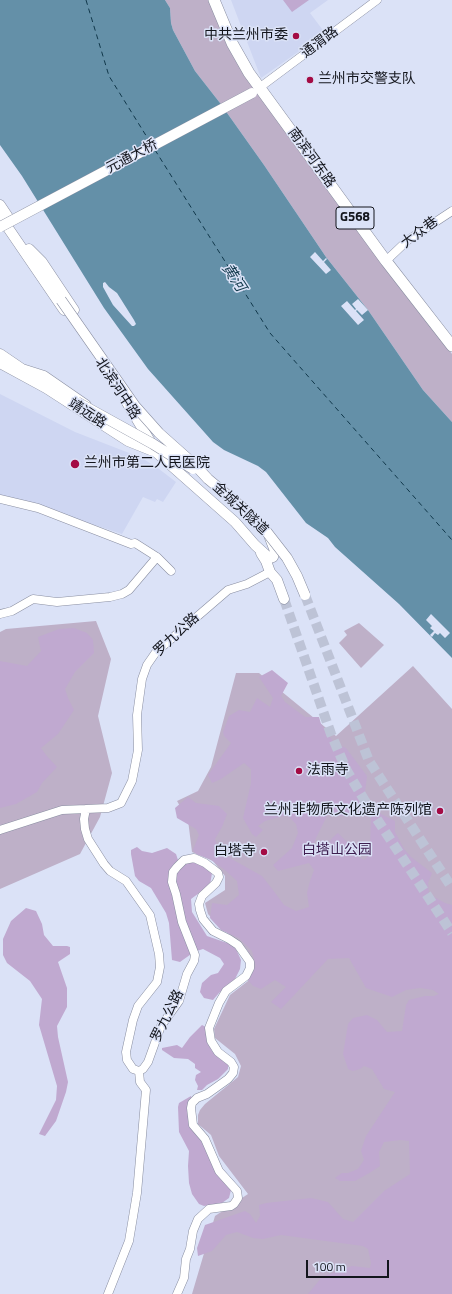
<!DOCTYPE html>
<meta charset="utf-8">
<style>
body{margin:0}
#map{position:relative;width:452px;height:1294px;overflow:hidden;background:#dbe2f7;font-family:"Titillium Web",sans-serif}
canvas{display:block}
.scale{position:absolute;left:306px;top:1260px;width:83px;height:18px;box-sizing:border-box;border:2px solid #13151c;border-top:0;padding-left:5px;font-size:12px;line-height:14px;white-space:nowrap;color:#13151c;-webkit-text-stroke:3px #dbe2f7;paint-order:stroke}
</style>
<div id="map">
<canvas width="452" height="1294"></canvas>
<div class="scale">100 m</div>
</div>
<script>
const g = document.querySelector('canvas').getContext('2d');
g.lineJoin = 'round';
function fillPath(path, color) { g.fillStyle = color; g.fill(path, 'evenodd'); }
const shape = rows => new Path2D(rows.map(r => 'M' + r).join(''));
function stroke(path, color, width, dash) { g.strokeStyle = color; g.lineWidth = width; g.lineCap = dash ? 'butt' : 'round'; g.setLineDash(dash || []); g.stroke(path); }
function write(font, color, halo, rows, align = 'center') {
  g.font = font + ' "Titillium Web","Noto Sans SC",sans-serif'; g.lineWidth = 3; g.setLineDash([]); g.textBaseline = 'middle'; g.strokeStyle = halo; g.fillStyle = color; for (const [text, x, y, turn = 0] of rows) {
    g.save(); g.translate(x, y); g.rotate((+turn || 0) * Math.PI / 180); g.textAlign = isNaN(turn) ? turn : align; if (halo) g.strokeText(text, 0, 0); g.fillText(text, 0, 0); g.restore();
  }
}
fillPath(shape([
 [231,0,328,0,310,13,325,33,261,78],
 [0,394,75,432,142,458,159,469,176,482,163,502,157,499,155,502,143,497,122,534,98,526,0,503]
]), '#ced6f2');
fillPath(shape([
 [165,0,210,0,260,95,292,142,452,354,452,422,423,390,368,310,326,257,264,165,220,103,195,71,173,30,171,23,170,8],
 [96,621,111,659,98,716,112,773,100,817,80,854,0,889,0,632,6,629],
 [359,623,384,645,361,668,339,643,347,635,344,631],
 [413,666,452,709,452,1294,192,1294,215,1216,248,1194,219,1156,211,1135,198,1124,198,1115,200,1110,205,1104,238,1077,241,1066,235,1054,215,1038,214,1029,230,995,248,981,252,966,251,957,247,950,229,934,218,925,208,914,205,903,225,890,225,876,213,861,192,852,188,820,177,801,198,791,211,767,236,673,259,673,336,736]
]), '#beb0c8');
fillPath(shape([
 [283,0,309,0,292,12],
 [74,628,87,633,93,640,94,653,75,672,65,689,68,698,74,710,58,734,41,748,46,755,57,767,42,783,37,792,16,804,0,808,0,661,27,666,41,651,38,637,59,629],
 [272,670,288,683,281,696,285,702,305,717,319,717,321,724,334,743,346,748,367,776,364,801,361,807,343,816,328,814,316,838,313,847,317,850,325,850,332,838,338,833,348,843,353,854,364,860,370,854,371,806,374,804,381,814,395,821,395,832,404,849,411,857,432,873,428,883,429,894,445,903,452,905,452,1294,308,1294,322,1277,352,1266,370,1268,371,1263,368,1249,363,1246,281,1235,263,1239,253,1238,237,1232,226,1235,212,1251,198,1256,197,1248,205,1225,245,1211,250,1214,256,1223,260,1216,259,1205,266,1203,311,1198,328,1202,343,1219,353,1222,384,1191,410,1174,409,1141,400,1140,384,1142,379,1152,380,1166,371,1172,355,1181,340,1181,335,1178,342,1173,348,1173,358,1169,364,1160,361,1151,366,1136,395,1092,384,1089,372,1069,364,1066,360,1069,353,1071,348,1069,343,1054,348,1024,353,1018,367,1015,377,1020,387,1032,402,1031,406,1005,409,1000,425,996,434,996,439,994,433,990,420,988,406,990,392,997,366,988,349,958,328,959,281,1009,271,1002,286,987,275,980,261,989,253,986,248,980,256,966,252,951,239,938,221,930,210,918,212,903,227,905,239,895,237,881,225,870,210,859,196,854,193,850,199,835,196,829,177,818,175,808,188,797,196,803,219,806,227,814,222,827,215,839,219,852,262,876,273,890,284,905,296,911,309,907,307,893,310,881,314,870,309,863,278,871,273,865,292,848,298,833,296,824,287,815,265,821,258,826,263,830,256,837,252,834,243,818,251,783,251,769,244,763,221,779,212,783,208,775,231,743,224,736,223,732,229,716,239,710,250,712,257,698,270,707,273,698,259,677],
 [137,847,142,851,152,853,167,848,176,854,179,863,195,862,205,867,212,873,210,885,191,899,192,912,207,936,230,944,236,949,241,960,240,969,235,979,219,993,213,1000,204,998,200,992,202,983,211,975,218,973,224,964,220,958,203,949,194,952,180,962,172,960,169,923,166,913,151,888,139,881,135,876,131,854,131,850],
 [26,908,36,911,42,924,44,935,53,946,67,946,70,947,70,954,58,962,67,988,67,1007,57,1026,58,1037,68,1082,66,1092,56,1121,45,1136,39,1134,56,1100,57,1086,39,1025,42,999,30,981,7,963,3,955,3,939,11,921],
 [202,1025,206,1027,206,1037,212,1051,228,1065,228,1069,218,1079,207,1085,202,1090,197,1090,198,1086,195,1080,196,1075,201,1072,195,1068,195,1064,188,1059,174,1058,162,1050,162,1048,177,1045,182,1048,190,1037],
 [191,1096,192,1100,188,1109,189,1126,202,1142,231,1190,229,1198,222,1203,204,1206,199,1204,192,1194,189,1183,188,1166,189,1151,179,1132,178,1107,179,1103]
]), '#c0a9d0');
fillPath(shape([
 [0,0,165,0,170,8,171,23,173,30,195,71,220,103,264,165,326,257,368,310,423,390,452,422,452,658,399,604,335,547,328,538,306,523,266,472,258,466,224,450,213,442,148,369,104,308,22,176,0,145],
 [105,282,109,287,117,293,134,320,136,324,134,326,132,326,113,305,103,287,103,283]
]), '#6490a8');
fillPath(shape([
 [315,252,323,261,326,258,327,259,324,262,331,270,326,274,310,257],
 [358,299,368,310,362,315,357,310,356,311,364,320,358,325,341,306,347,301,355,310,356,309,352,304],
 [431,614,450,633,445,638,440,633,438,635,435,633,432,637,430,635,434,631,430,628,432,626,426,620]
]), '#dbe2f7');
stroke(shape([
 [86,0,109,76,150,142],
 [155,150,270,333,452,540]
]), '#11384b', 1, [5, 4]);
stroke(shape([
 [305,595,369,761,452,888],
 [284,599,331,734,347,771,365,801,452,933]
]), '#bdc3d6', 10, [10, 5]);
const minor = shape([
 [263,85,377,0],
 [390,257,408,240,452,211],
 [0,499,38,508,131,544,135,543,157,557,171,571],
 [0,614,12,611,33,599,57,602,110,597,122,594,129,590,157,557],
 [0,830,62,810,86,809],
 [108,1294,129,1241,137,1193,146,1090,140,1082,139,1071],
 [177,1294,184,1278,186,1259,190,1249,193,1231,198,1219,209,1209,231,1206,234,1204,238,1198,237,1191,219,1171,205,1139,193,1125,191,1108,192,1103,197,1098,207,1094,228,1079,233,1073,234,1067,231,1062,218,1052,211,1041,209,1028,219,1003,226,991,246,976,250,968,250,962,238,945,229,939,213,931,203,919,200,910,199,904,202,896,216,883,219,877,218,873,205,863,194,858,184,860,177,867,173,872,172,882,176,894,182,922,195,955,194,961,187,974,179,1001,161,1026,148,1062,143,1069,139,1071,133,1069,127,1060,126,1052,133,1020,138,1006,157,982,160,967,159,954,150,915,126,881,110,871,104,864,88,839,85,829,84,819,86,809,108,808,121,803,132,781,138,750,137,715,142,679,147,665,156,652,228,590,247,584,270,572]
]);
const major = shape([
 [0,205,10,220],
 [0,216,64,310],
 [29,249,42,262,74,310],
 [0,354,22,369,44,376,86,405],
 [0,363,46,388,128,441,158,453],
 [126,401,157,453,235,522,255,545,266,555,270,558,273,557,275,551,270,538],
 [261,553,266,561,270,572,277,580,284,599]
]);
const highway = shape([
 [214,0,232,43,249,73,386,261,452,346]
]);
stroke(minor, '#898ea1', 9);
stroke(major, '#898ea1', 11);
stroke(highway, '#898ea1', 12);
stroke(minor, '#fff', 8);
stroke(major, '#fff', 10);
stroke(highway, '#fff', 11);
const majorBridge = shape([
 [0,227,252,93],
 [61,300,135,406,159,433,195,465,208,479,243,508,266,531,287,558,297,576,305,595],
 [77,402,153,444,193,469]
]);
stroke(majorBridge, '#898ea1', 11, []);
stroke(majorBridge, '#fff', 10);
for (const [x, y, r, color] of [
 [296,36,4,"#a40b44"],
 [310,80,4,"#a40b44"],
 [75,464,5,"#a40b44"],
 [299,771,4,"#a40b44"],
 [440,811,4,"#a40b44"],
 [264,852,4,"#a40b44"]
]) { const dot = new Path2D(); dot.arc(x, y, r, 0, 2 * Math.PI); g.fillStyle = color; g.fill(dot); stroke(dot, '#dbe2f7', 1.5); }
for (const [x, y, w] of [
 [355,218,38]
]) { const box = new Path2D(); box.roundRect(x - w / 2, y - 11, w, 22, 3); g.fillStyle = '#dbe2f7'; g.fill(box); stroke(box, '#13151c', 1); }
write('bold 13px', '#13151c', null, [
 ["G568",355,218]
]);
write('14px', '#13151c', '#dbe2f7', [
 ["中共兰州市委",288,36],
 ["兰州市交警支队",318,80,"left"],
 ["兰州市第二人民医院",84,464,"left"],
 ["法雨寺",307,771,"left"],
 ["兰州非物质文化遗产陈列馆",432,811],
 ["白塔寺",256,852]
], 'right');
write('14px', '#13151c', '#dbe2f7', [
 ["通渭路",320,43,-37],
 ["元通大桥",132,157,-28],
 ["南滨河东路",311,158,54],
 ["大众巷",420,233,-37],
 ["北滨河中路",117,389,57],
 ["靖远路",87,414,33],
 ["金城关隧道",240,509,43],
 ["罗九公路",177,635,-43],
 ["罗九公路",168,1016,-64]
]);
write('14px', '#3d1e4f', '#dbe2f7', [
 ["白塔山公园",337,851]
]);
write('italic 15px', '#11384b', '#dbe2f7', [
 ["黄河",233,278,57]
]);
</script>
